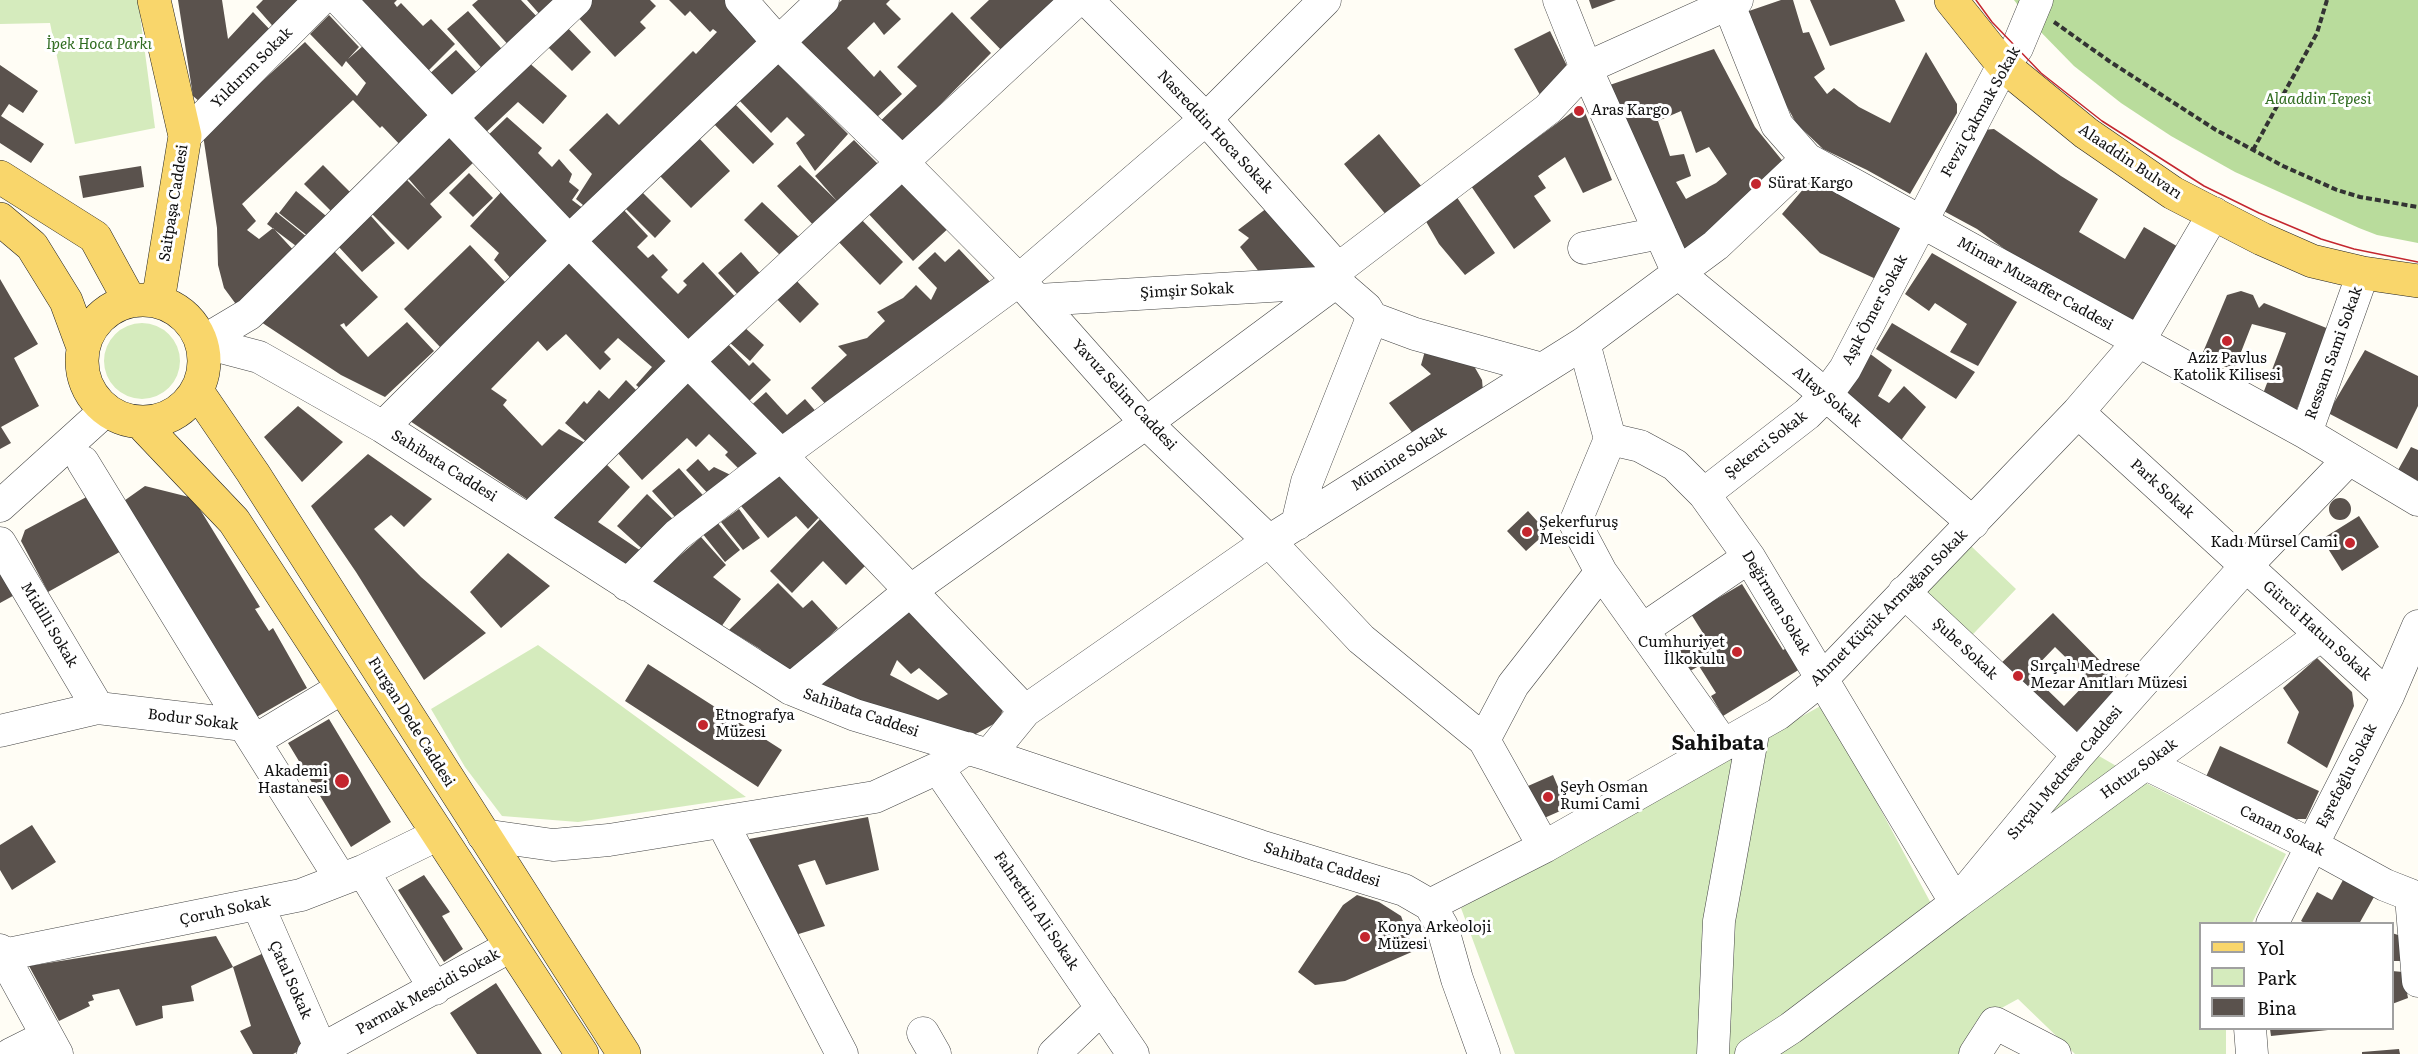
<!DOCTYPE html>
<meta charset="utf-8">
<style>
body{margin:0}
#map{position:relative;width:2418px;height:1054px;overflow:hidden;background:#fffdf5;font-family:Literata,serif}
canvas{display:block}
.legend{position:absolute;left:2199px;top:922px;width:195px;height:108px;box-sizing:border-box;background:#fff;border:2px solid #a0a0a0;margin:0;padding:8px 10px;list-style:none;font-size:18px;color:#111}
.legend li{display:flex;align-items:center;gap:12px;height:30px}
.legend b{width:30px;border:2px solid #a0a0a0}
</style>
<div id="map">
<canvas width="2418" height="1054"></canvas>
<ul class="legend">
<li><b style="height:8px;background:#f9d66b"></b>Yol</li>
<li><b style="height:16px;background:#d5ebbd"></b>Park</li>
<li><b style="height:16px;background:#5a524d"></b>Bina</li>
</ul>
</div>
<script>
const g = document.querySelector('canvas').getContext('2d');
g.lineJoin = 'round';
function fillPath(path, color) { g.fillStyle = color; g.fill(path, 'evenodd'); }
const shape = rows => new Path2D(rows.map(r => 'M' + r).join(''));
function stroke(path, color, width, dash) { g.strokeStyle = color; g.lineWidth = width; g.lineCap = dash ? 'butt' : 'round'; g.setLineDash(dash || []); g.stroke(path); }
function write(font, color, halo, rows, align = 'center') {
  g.font = font + ' Literata,serif'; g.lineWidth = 6; g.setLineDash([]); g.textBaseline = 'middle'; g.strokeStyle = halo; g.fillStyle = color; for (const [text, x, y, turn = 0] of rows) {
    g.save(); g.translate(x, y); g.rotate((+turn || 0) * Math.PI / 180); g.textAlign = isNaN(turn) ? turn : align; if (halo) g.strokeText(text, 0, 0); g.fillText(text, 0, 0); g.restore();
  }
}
fillPath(shape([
 [0,0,138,0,155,128,75,144,50,23,0,24],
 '104 361a38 38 0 1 1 76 0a38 38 0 1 1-76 0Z',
 [1971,546,2016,589,1957,651,1912,608],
 [538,645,746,797,578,822,502,816,465,767,431,709],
 [1824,704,1934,909,2080,745,2144,782,2286,854,2252,923,2200,924,2200,1028,2226,1029,2226,1054,2075,1054,2018,999,1976,1022,1961,1054,1515,1054,1461,908]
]), '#d5ebbd');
fillPath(shape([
 [2014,0,2418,0,2418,243,2377,235,2359,228,2235,172,2171,136,2121,103,2074,66,2031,22]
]), '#b9dc9c');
fillPath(shape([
 [178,0,222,0,228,39,253,12,275,35,200,102,193,96],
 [263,0,315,0,278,32,256,7],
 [349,0,397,0,394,3,397,7,401,3,423,26,431,19,455,44,423,76],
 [478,0,521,0,541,21,512,49,472,5],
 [527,0,562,0,542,17],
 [592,0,650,0,656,6,640,22,646,28,615,57,576,15],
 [669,0,735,0,765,42,725,83,718,78,682,112,590,211,576,199,592,174,569,150,607,113,619,125,693,51,696,54,717,32,713,29,710,32,690,11,685,16],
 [842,0,890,0,886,4,901,19,884,35,874,22,847,48,874,77,880,70,902,94,877,117,855,94,850,99,797,42],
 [989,0,1063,0,1006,55,970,18],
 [1589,0,1616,0,1592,9],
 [1781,0,1793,0,1803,33,1809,32,1825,69,1814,77,1827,94,1834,88,1859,107,1890,123,1926,52,1957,104,1957,113,1910,194,1867,170,1823,149,1796,123,1779,92,1746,12],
 [1810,0,1895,0,1905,21,1830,46],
 [468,11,508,56,487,74,447,29],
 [952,12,991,53,937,108,944,115,900,157,873,128,917,86,897,67],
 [329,15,359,47,348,59,364,45,437,123,406,151,382,126,380,128,353,100,242,204,256,221,247,230,259,239,273,228,297,254,238,307,224,288,218,265,217,228,203,135,305,42,357,96,366,83,346,61,342,67,310,34],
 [564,24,591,52,572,71,544,43],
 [1550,31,1568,68,1544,102,1514,49],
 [1714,49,1755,127,1785,164,1688,257,1604,87],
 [1681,111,1696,153,1709,147,1727,174,1716,183,1686,199,1676,182,1691,176,1684,154,1670,156,1658,121],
 [456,50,483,79,453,107,426,77],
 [526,60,567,96,543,124,518,102,481,137,465,120],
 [775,61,848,134,815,171,796,143,805,135,787,117,771,133,736,97],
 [0,65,38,91,23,113,9,104,1,116,44,144,31,163,0,143],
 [733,102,774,144,753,164,712,122],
 [1582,105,1612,180,1583,193,1565,157,1538,176,1546,188,1534,196,1551,221,1514,249,1471,186],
 [507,117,542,148,538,153,552,167,559,159,572,174,569,182,579,190,572,200,584,209,569,231,482,141],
 [1994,129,2061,176,2098,199,2079,232,2125,259,2144,227,2187,252,2141,331,2014,256,1977,229,1940,209,1983,130],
 [1379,134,1422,187,1387,216,1344,164],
 [448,136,474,162,430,204,442,217,408,250,370,212,405,178,426,199,407,177],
 [698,137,730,171,691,208,659,175],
 [854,140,884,170,815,227,777,186,800,165,837,201,815,176],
 [323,165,354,196,335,215,304,184],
 [141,166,144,187,83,198,79,176],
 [469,173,493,198,473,217,449,193],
 [903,173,952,225,913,261,864,209],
 [1811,180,1859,202,1906,229,1878,280,1820,253,1782,214],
 [638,188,671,221,655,238,622,205],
 [296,191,331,220,314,241,279,213],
 [502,191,553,240,514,282,494,260,499,253,470,226],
 [1456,196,1495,253,1465,275,1439,244,1424,218],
 [762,202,800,238,782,257,744,220],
 [622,208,648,236,637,247,648,258,653,254,668,270,661,277,678,294,687,285,683,281,703,262,741,303,688,353,583,246],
 [1267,208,1318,269,1260,273,1240,247,1249,238,1238,230],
 [276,212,312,241,304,252,267,224],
 [857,215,903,262,880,285,834,237],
 [371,216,395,243,362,272,338,246],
 [470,245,506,283,440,347,404,309],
 [959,249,993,285,829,408,811,388,847,355,838,346,867,338,885,321,877,312,903,298,916,285,931,300,937,288,918,268,935,252,945,262],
 [334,251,378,297,346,327,344,323,340,325,368,357,407,322,434,351,385,397,341,375,261,322],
 [741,252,765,279,743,300,718,273],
 [1932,253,2017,302,1978,366,1950,352,1967,324,1935,303,1929,311,1905,294],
 [568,259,673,364,647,394,636,385,652,367,618,338,604,352,611,359,600,370,566,334,547,351,538,341,491,389,507,400,503,405,542,446,559,429,591,446,531,502,404,417],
 [791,275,819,304,800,323,772,294],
 [0,279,38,344,14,358,39,406,1,427,11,443,0,449],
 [2241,291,2253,295,2259,308,2264,303,2329,329,2293,419,2261,399,2286,333,2252,324,2234,370,2201,357,2227,295],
 [1892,323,1975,372,1956,399,1876,349],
 [743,326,764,345,750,361,729,342],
 [725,341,749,366,753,362,771,380,746,404,704,361],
 [2365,350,2418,376,2418,406,2397,449,2328,413],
 [1425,351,1474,366,1482,380,1483,391,1418,440,1389,403,1431,374,1421,365],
 [1869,353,1892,370,1878,396,1889,403,1904,386,1926,407,1899,443,1848,397,1848,387],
 [626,380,642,396,591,446,565,423,584,401,587,404,599,390,609,399],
 [688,383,743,437,760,458,744,474,725,455,728,452,709,434,696,447,687,438,642,480,616,451],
 [766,392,787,415,805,399,819,415,781,450,746,410],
 [298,406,343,442,302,482,264,437],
 [2411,447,2418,450,2418,481,2398,470],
 [368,454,432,499,404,527,391,515,374,529,421,577,486,633,424,680,356,572,311,506],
 [698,459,709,471,714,467,737,478,714,500,686,470],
 [604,462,630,487,598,522,644,553,627,566,547,514],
 [679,468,708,501,682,525,652,491],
 [780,473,824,512,808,529,796,516,768,538,741,506],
 [145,486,193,498,260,607,255,609,269,631,273,628,307,688,253,719,121,503],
 [92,494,125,549,48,592,21,541,25,530],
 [647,494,678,524,649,555,617,526],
 '2329 509a11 11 0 1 1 22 0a11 11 0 1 1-22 0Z',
 [739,509,760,538,743,550,721,522],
 [1528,511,1547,532,1526,551,1507,531],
 [823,516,872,559,846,585,823,561,792,593,770,571],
 [2359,516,2379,547,2342,571,2322,539],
 [717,522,740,550,725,562,702,533],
 [701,537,726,565,713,577,741,599,721,627,651,581],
 [508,553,550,586,501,628,470,592],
 [0,555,20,592,0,603],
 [778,583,803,608,812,600,838,628,786,677,760,649,729,630],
 [1742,584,1783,650,1792,645,1805,666,1723,716,1711,696,1716,693,1699,666,1690,671,1676,649,1703,633,1691,614],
 [912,610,1004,706,999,721,967,739,939,732,819,684,873,637],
 [897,660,911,674,919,668,948,694,938,700,890,675],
 [2053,613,2124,685,2066,742,1995,669],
 [2055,647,2089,680,2064,706,2030,673],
 [2317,658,2352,692,2354,706,2327,768,2287,743,2299,712,2283,688],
 [648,664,782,750,758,787,625,701],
 [329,719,391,822,351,847,288,743],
 [2220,746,2319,791,2306,819,2289,819,2204,781],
 [1553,775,1567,808,1542,819,1528,786],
 [868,817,879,870,826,885,815,860,798,865,825,926,792,936,749,839],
 [32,825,56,862,12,890,0,870,0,845],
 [424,875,450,912,442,916,463,949,444,962,398,890],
 [2343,880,2374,897,2359,924,2306,924,2301,921,2317,892,2332,900],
 [1357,895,1379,902,1401,916,1414,951,1345,981,1315,985,1298,972,1343,905],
 [2392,933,2401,936,2405,961,2392,961],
 [216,936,233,967,191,986,194,1001,162,1006,163,1018,136,1026,119,989,92,995,94,1000,88,1002,90,1006,59,1021,29,966],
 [266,952,310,1045,293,1054,253,1054,240,1031,251,1026,233,967],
 [2392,971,2403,972,2408,998,2392,1004],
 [496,983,542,1054,477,1054,450,1013],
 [2270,1029,2327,1029,2328,1030,2271,1036],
 [2399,1049,2400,1054,2362,1054,2362,1052]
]), '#5a524d');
const minor = shape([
 [340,0,569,241,781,455,1025,711],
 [741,0,778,42,903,163,1019,280,1146,423,1269,541,1361,639,1484,740,1544,847],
 [1087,0,1206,119,1338,269],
 [1559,0,1586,68,1678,273,1826,395,1973,523],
 [1727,0,1777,125,1807,159,2306,433,2418,500],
 [185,136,320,0],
 [1584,248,1660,233],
 [1038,300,1336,282,1366,308,1372,318,1415,334,1542,369],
 [202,342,259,357,383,427,791,689,855,715,989,755,1260,846,1404,890,1430,905,1442,926,1457,979,1484,1054],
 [202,342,249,314,451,114,457,112,576,0],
 [1584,343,1610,439,1575,523,1601,572,1724,745],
 [2078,412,2388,696],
 [383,427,569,241,823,0],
 [2306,433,2363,273],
 [1610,439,1640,446,1675,465,1704,494,1749,557,1956,903,2321,635],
 [83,462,244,725],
 [1704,494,1807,414,1826,395,1845,369,2003,65,2017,48,2037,0],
 [0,506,106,410],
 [529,520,688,361,1077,0],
 [1297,524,1307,482,1372,318],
 [0,543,98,708],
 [627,585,677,535,781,455,1019,280,1206,119,1325,0],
 [1904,592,2078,755],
 [1642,630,1749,557],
 [791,689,910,591,1146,423,1336,282,1338,269,1548,109,1586,68,1737,0],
 [0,731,98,708,244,725,340,878],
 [1484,740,1513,685,1601,572],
 [254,741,342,688],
 [989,755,1025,711,1269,541,1584,343,1716,245,1807,159],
 [2146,764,2312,845,2385,885,2418,898],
 [938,768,1133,1054],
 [722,822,842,1054],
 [483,835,553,845,609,840,875,797,938,768,967,748],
 [363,871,435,989],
 [2411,897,2418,981],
 [258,905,323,1054],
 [1430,905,1544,847,1778,714,1822,679,2078,412,2139,341,2214,213],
 [2272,924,2388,696,2418,626],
 [0,950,57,1054],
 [3,955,301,895,363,871,437,835],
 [2250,1028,2252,1054],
 [923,1033,935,1054],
 [11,1054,47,1036],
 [313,1054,511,946],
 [1054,1054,1102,1008],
 [1713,1054,1719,921,1754,728],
 [1751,1054,1791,1028,1956,903,2078,755,2246,566,2349,459],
 [1975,1054,1995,1023,2055,1054]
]);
const major = shape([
 [154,0,185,136,158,301],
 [1951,0,2003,65,2086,133,2173,193,2262,239,2312,261,2363,273,2418,281],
 [0,177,95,237,130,301],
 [0,219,32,246,66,301,83,347],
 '82 361a61 61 0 1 1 122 0a61 61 0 1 1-122 0Z',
 [197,391,253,473,624,1054],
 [141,423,234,521,582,1054]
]);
stroke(minor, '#444', 33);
stroke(major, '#222', 34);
stroke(shape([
 [2054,22,2109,61,2216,130,2283,166,2337,190,2360,197,2418,207],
 [2253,150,2317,33,2327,0]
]), '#333', 4, [6, 3]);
stroke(minor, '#fff', 32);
stroke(major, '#f9d66b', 33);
stroke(shape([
 [1976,0,1992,22,2041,73,2102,121,2204,186,2259,213,2321,239,2354,249,2418,262]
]), '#c4262e', 1.5);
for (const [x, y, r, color] of [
 [1579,111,6,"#c4262e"],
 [1756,184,6,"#c4262e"],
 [2227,341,6,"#c4262e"],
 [1527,532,6,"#c4262e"],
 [2350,543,6,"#c4262e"],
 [1737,652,6,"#c4262e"],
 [2018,676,6,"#c4262e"],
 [703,725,6,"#c4262e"],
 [342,781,8,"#c4262e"],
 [1548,797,6,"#c4262e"],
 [1365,937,6,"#c4262e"]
]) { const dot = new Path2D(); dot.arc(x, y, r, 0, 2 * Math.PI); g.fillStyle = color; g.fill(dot); stroke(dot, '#fff', 2); }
write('italic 15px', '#2f6b1f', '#fff', [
 ["İpek Hoca Parkı",99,45],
 ["Alaaddin Tepesi",2318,100]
]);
write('15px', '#111', '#fff', [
 ["Yıldırım Sokak",252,68,-45],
 ["Fevzi Çakmak Sokak",1981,112,-61],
 ["Nasreddin Hoca Sokak",1215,132,47],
 ["Alaaddin Bulvarı",2130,162,34],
 ["Saitpaşa Caddesi",174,203,-81],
 ["Mimar Muzaffer Caddesi",2035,284,29],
 ["Şimşir Sokak",1187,291,-3],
 ["Aşık Ömer Sokak",1875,310,-62],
 ["Ressam Sami Sokak",2334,353,-70],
 ["Yavuz Selim Caddesi",1124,395,47],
 ["Altay Sokak",1827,397,40],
 ["Şekerci Sokak",1766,445,-38],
 ["Mümine Sokak",1399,459,-32],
 ["Sahibata Caddesi",444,466,32],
 ["Park Sokak",2162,489,42],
 ["Değirmen Sokak",1776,603,59],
 ["Ahmet Küçük Armağan Sokak",1889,608,-45],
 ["Midilli Sokak",49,625,59],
 ["Gürcü Hatun Sokak",2317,631,42],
 ["Şube Sokak",1965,649,43],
 ["Sahibata Caddesi",861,713,19],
 ["Bodur Sokak",193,720,7],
 ["Furgan Dede Caddesi",411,722,58],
 ["Hotuz Sokak",2139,769,-36],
 ["Sırçalı Medrese Caddesi",2065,773,-50],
 ["Eşrefoğlu Sokak",2347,776,-63],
 ["Canan Sokak",2282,831,27],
 ["Sahibata Caddesi",1322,865,17],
 ["Çoruh Sokak",225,911,-12],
 ["Fahrettin Ali Sokak",1036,911,56],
 ["Çatal Sokak",290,980,66],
 ["Parmak Mescidi Sokak",428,992,-29]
]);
write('15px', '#111', '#fff', [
 ["Aras Kargo",1591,111],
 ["Sürat Kargo",1768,184],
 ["Aziz Pavlus",2227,359,"center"],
 ["Katolik Kilisesi",2227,376,"center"],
 ["Şekerfuruş",1539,523],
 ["Mescidi",1539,540],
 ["Kadı Mürsel Cami",2338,543,"right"],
 ["Cumhuriyet",1725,643,"right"],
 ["İlkokulu",1725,660,"right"],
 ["Sırçalı Medrese",2030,667],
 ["Mezar Anıtları Müzesi",2030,684],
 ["Etnografya",715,716],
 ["Müzesi",715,733],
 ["Akademi",328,772,"right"],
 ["Hastanesi",328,789,"right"],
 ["Şeyh Osman",1560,788],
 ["Rumi Cami",1560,805],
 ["Konya Arkeoloji",1377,928],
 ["Müzesi",1377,945]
], 'left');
write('bold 21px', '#111', '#fff', [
 ["Sahibata",1718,744]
]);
</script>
